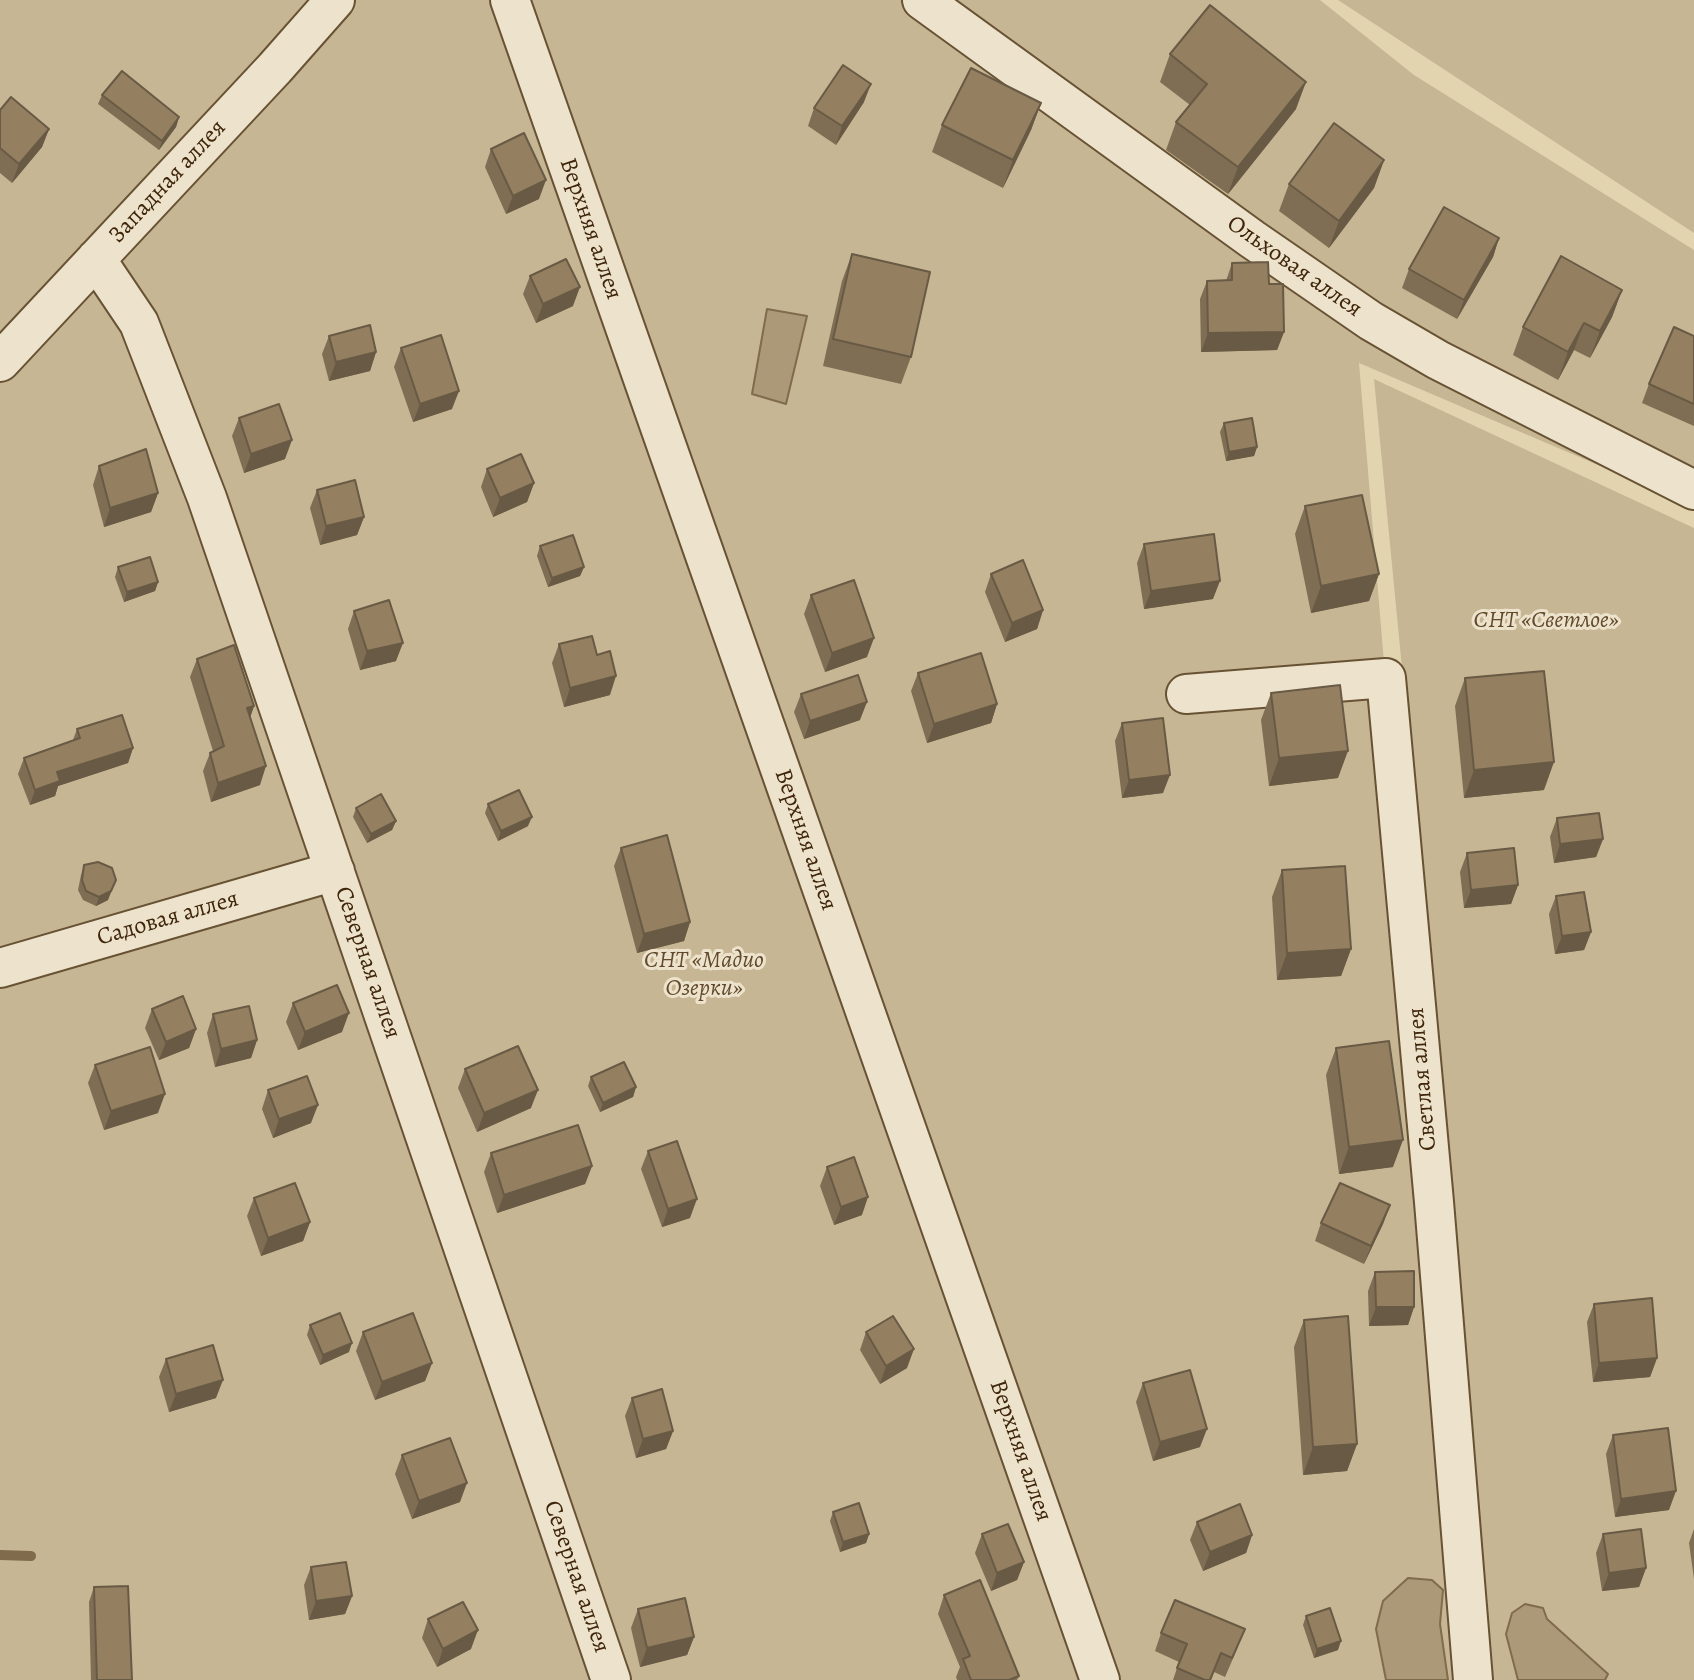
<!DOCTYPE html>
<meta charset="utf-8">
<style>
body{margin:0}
canvas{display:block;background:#e3d4b0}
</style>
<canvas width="1694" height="1680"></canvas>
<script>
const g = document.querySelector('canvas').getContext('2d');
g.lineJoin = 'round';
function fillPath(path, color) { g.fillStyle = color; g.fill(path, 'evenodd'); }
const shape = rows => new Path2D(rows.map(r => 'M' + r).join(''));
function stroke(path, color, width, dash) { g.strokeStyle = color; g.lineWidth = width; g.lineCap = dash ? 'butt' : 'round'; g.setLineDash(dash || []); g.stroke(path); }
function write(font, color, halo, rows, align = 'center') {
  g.font = font + ' Alegreya,serif'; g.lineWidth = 6; g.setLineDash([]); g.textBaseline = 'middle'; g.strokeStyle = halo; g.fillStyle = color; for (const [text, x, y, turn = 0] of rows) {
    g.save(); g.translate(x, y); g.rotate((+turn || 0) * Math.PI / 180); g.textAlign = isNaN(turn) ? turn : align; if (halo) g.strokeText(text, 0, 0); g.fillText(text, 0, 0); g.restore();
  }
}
fillPath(shape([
 [0,0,1320,0,1414,75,1694,250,1694,506,1359,363,1469,1680,0,1680],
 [1338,0,1694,0,1694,233],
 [1374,379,1694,528,1694,1680,1477,1680,1454,1205]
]), '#c7b694');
const water = shape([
 [767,309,807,316,786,404,752,394,767,309],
 [1408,1578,1432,1580,1443,1590,1440,1624,1448,1680,1386,1680,1376,1629,1383,1601,1408,1578],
 [1525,1604,1543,1608,1547,1619,1608,1674,1605,1680,1518,1680,1506,1634,1512,1613,1525,1604]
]);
fillPath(water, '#ab9978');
stroke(water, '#806b4c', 2);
stroke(shape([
 [0,1555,31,1556]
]), '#806b4c', 10);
const minor = shape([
 [510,0,1100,1680],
 [922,0,1252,239,1371,321,1438,360,1694,490],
 [96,259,139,323,207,498,611,1680],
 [0,362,275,68,335,0],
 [1186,694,1386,678,1434,1202,1473,1680],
 [0,968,335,871]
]);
stroke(minor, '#685234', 42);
stroke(minor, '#ede3cc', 38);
fillPath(shape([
 [1170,54,1296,109,1228,194,1166,150,1176,122,1190,105,1160,82],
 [102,95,179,117,176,127,159,150,98,104],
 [864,102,836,145,808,126,814,108],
 [1041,103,1031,130,1003,188,932,152,942,125],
 [0,110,49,129,42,147,12,183,0,173],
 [491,149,539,199,506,214,485,167],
 [1384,160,1374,188,1329,248,1279,211,1289,184],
 [1499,238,1493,257,1457,319,1402,288,1409,269],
 [852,254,911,357,901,384,823,366,842,281],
 [1232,263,1269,284,1284,332,1277,350,1201,352,1200,299,1207,281,1226,281],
 [530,276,573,306,536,323,523,294],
 [1622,290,1612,317,1590,358,1574,350,1558,380,1513,355,1523,327],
 [329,336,376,352,370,371,329,381,322,354],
 [1694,336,1694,426,1642,403,1649,384],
 [401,348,452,409,413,422,394,367],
 [239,418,285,459,244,473,232,436],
 [1224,423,1257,447,1254,456,1226,461,1220,432],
 [99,466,158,493,151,512,104,527,93,485],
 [487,469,534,483,527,502,493,517,481,487],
 [317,490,364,517,357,535,320,545,310,508],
 [1305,506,1379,574,1369,601,1311,613,1295,534],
 [1144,544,1213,599,1144,609,1137,563],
 [540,546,584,567,580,576,548,587,537,556],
 [118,567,158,582,155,591,124,602,115,577],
 [991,574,1043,610,1037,629,1005,642,985,592],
 [811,595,867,657,825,672,804,614],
 [354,611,396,661,360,670,348,629],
 [559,644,597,655,610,695,564,707,552,663],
 [197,659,254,706,250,717,260,785,211,802,203,771,210,753,213,751,190,677],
 [918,673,997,704,991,723,927,743,911,691],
 [1465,678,1544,790,1464,798,1455,706],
 [1271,693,1338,778,1269,786,1261,720],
 [801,694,860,720,804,739,794,712],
 [1122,723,1163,793,1122,798,1115,741],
 [77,729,133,748,128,763,58,786,55,796,30,805,18,774,24,758,73,740],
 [488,804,528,826,498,841,485,813],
 [356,808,396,821,392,830,367,843,353,817],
 [1557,818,1603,839,1596,857,1554,863,1550,837],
 [621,848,690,922,684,941,637,953,614,866],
 [1467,853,1518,885,1511,904,1464,908,1460,872],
 [84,865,108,900,96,906,83,900,78,890,81,875],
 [1282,870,1351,949,1341,976,1277,980,1272,897],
 [1556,896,1591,932,1584,950,1555,954,1549,914],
 [293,1003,342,1032,298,1050,286,1022],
 [152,1009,196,1029,189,1048,159,1060,145,1028],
 [213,1014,257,1040,251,1058,215,1067,207,1033],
 [1336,1048,1393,1167,1339,1174,1326,1075],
 [95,1065,158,1113,104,1130,88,1083],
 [465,1069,531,1108,477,1132,458,1088],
 [591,1077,636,1087,633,1097,600,1112,588,1086],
 [268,1090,311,1123,273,1138,262,1109],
 [648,1151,690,1218,662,1227,641,1169],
 [491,1153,592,1166,585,1184,497,1213,484,1172],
 [827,1167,862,1215,834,1225,820,1186],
 [254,1198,310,1222,303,1241,261,1256,247,1216],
 [1390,1205,1383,1224,1364,1264,1315,1241,1321,1223],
 [1375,1272,1414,1307,1408,1325,1369,1326,1368,1291],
 [1594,1304,1657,1358,1650,1377,1593,1382,1587,1322],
 [1304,1320,1357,1444,1347,1471,1303,1475,1294,1347],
 [310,1325,349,1352,320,1365,307,1335],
 [363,1332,432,1363,425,1381,375,1400,356,1351],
 [866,1332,907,1368,880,1384,860,1350],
 [166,1359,216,1398,169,1412,159,1377],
 [1143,1383,1200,1447,1153,1461,1136,1402],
 [632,1398,673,1431,666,1449,636,1458,625,1416],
 [1613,1435,1669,1510,1615,1517,1606,1454],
 [402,1455,460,1502,412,1519,395,1474],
 [833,1512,869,1534,866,1543,840,1552,830,1521],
 [1197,1522,1252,1535,1246,1553,1203,1571,1190,1540],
 [1694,1529,1694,1579,1689,1543],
 [982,1534,1024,1562,1017,1580,991,1591,975,1553],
 [1603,1534,1646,1568,1639,1587,1602,1591,1596,1553],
 [311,1567,352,1596,345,1614,309,1620,304,1585],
 [94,1587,132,1680,91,1680,89,1602],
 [944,1595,1019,1676,1017,1680,957,1680,956,1677,960,1667,938,1614],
 [638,1609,694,1637,687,1655,640,1667,631,1628],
 [1306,1616,1338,1650,1314,1658,1303,1625],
 [428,1619,471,1649,437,1667,422,1638],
 [1161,1633,1238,1647,1225,1677,1214,1672,1211,1680,1173,1680,1179,1662,1155,1651]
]), '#7f6e53');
fillPath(shape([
 [1306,82,1296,109,1228,194,1238,167],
 [871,84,864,102,836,145,842,126],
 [1041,103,1031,130,1003,188,1013,160],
 [179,117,176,127,159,150,162,141],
 [49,129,42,147,12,183,19,164],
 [1384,160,1374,188,1329,248,1339,221],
 [546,180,539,199,506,214,513,196],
 [1499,238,1493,257,1457,319,1464,300],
 [580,287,573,306,536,323,543,304],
 [1622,290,1612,317,1590,358,1600,331],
 [1584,323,1574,350,1558,380,1568,352],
 [1284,332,1277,350,1201,352,1208,333],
 [376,352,370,371,329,381,336,362],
 [459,391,452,409,413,422,420,404],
 [292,440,285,459,244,473,251,454],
 [1257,447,1254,456,1226,461,1229,452],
 [534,483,527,502,493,517,500,498],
 [158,493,151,512,104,527,110,508],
 [364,517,357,535,320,545,326,526],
 [584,567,580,576,548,587,552,578],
 [1379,574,1369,601,1311,613,1321,586],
 [1220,581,1213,599,1144,609,1151,591],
 [158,582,155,591,124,602,127,592],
 [1043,610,1037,629,1005,642,1012,623],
 [874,638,867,657,825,672,832,653],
 [403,643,396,661,360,670,367,651],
 [616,676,610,695,564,707,570,688],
 [867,702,860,720,804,739,810,721],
 [997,704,991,723,927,743,934,724],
 [254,706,248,724,247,708],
 [133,748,128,763,58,786,55,796,30,805,35,790,57,772],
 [1348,751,1338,778,1269,786,1279,758],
 [1554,762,1544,790,1464,798,1474,770],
 [266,766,260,785,211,802,218,783],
 [1170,775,1163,793,1122,798,1129,780],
 [532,817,528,826,498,841,501,831],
 [396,821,392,830,367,843,371,834],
 [1603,839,1596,857,1554,863,1560,844],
 [116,880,108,900,96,906,99,897],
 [1518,885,1511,904,1464,908,1471,890],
 [690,922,684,941,637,953,644,934],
 [1591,932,1584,950,1555,954,1562,936],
 [1351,949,1341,976,1277,980,1287,953],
 [349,1013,342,1032,298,1050,305,1032],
 [196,1029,189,1048,159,1060,166,1042],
 [257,1040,251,1058,215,1067,221,1049],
 [636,1087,633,1097,600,1112,603,1103],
 [538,1090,531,1108,477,1132,484,1113],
 [165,1094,158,1113,104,1130,111,1111],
 [318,1105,311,1123,273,1138,279,1119],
 [1403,1140,1393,1167,1339,1174,1349,1147],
 [592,1166,585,1184,497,1213,504,1195],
 [868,1197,862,1215,834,1225,841,1207],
 [697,1199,690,1218,662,1227,668,1209],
 [1390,1205,1383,1224,1364,1264,1371,1246],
 [310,1222,303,1241,261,1256,268,1238],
 [1376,1307,1414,1307,1408,1325,1369,1326],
 [352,1343,349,1352,320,1365,323,1355],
 [914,1349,907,1368,880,1384,886,1366],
 [1657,1358,1650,1377,1593,1382,1599,1363],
 [432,1363,425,1381,375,1400,382,1382],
 [223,1380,216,1398,169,1412,176,1394],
 [1207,1429,1200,1447,1153,1461,1160,1442],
 [673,1431,666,1449,636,1458,643,1439],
 [1357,1444,1347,1471,1303,1475,1313,1447],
 [467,1483,460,1502,412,1519,419,1501],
 [1676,1491,1669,1510,1615,1517,1621,1499],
 [869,1534,866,1543,840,1552,843,1542],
 [1252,1535,1246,1553,1203,1571,1210,1552],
 [1024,1562,1017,1580,991,1591,997,1573],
 [1646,1568,1639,1587,1602,1591,1609,1573],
 [352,1596,345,1614,309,1620,316,1601],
 [478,1630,471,1649,437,1667,443,1649],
 [694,1637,687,1655,640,1667,647,1648],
 [1341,1641,1338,1650,1314,1658,1317,1649]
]), '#685a44');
const building = shape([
 [1210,5,1306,82,1238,167,1176,122,1207,84,1170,54,1210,5],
 [843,65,871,84,842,126,814,108,843,65],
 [971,68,1041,103,1013,160,942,125,971,68],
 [122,71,179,117,162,141,102,95,122,71],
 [11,97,49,129,19,164,0,148,0,110,11,97],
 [1334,123,1384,160,1339,221,1289,184,1334,123],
 [524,133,546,180,513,196,491,149,524,133],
 [1444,207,1499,238,1464,300,1409,269,1444,207],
 [852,254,930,272,911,357,833,339,852,254],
 [1561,256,1622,290,1600,331,1584,323,1568,352,1523,327,1561,256],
 [566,259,580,287,543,304,530,276,566,259],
 [1268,262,1269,284,1283,284,1284,332,1208,333,1207,281,1232,280,1232,263,1268,262],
 [370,325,376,352,336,362,329,336,370,325],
 [1674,327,1694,336,1694,404,1649,384,1674,327],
 [441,335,459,391,420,404,401,348,441,335],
 [279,404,292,440,251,454,239,418,279,404],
 [1252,418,1257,447,1229,452,1224,423,1252,418],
 [146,449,158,493,110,508,99,466,146,449],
 [521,454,534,483,500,498,487,469,521,454],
 [355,480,364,517,326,526,317,490,355,480],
 [1362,495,1379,574,1321,586,1305,506,1362,495],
 [1214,534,1220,581,1151,591,1144,544,1214,534],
 [573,535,584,567,552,578,540,546,573,535],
 [150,557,158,582,127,592,118,567,150,557],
 [1023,560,1043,610,1012,623,991,574,1023,560],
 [854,580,874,638,832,653,811,595,854,580],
 [389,600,403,643,367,651,354,611,389,600],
 [592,636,597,655,610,651,616,676,570,688,559,644,592,636],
 [234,645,254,706,247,708,266,766,218,783,210,753,224,746,197,659,234,645],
 [981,653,997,704,934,724,918,673,981,653],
 [1544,671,1554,762,1474,770,1465,678,1544,671],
 [858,675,867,702,810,721,801,694,858,675],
 [1340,685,1348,751,1279,758,1271,693,1340,685],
 [122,715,133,748,57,772,60,781,35,790,24,758,80,738,77,729,122,715],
 [1163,718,1170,775,1129,780,1122,723,1163,718],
 [519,790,532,817,501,831,488,804,519,790],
 [381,794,396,821,371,834,356,808,381,794],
 [1599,813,1603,839,1560,844,1557,818,1599,813],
 [667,835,690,922,644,934,621,848,667,835],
 [1514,848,1518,885,1471,890,1467,853,1514,848],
 [98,862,112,868,116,880,111,891,99,897,86,891,82,880,84,865,98,862],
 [1345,866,1351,949,1287,953,1282,870,1345,866],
 [1584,892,1591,932,1562,936,1556,896,1584,892],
 [337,985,349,1013,305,1032,293,1003,337,985],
 [183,996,196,1029,166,1042,152,1009,183,996],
 [249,1006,257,1040,221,1049,213,1014,249,1006],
 [1389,1041,1403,1140,1349,1147,1336,1048,1389,1041],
 [518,1046,538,1090,484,1113,465,1069,518,1046],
 [150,1047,165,1094,111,1111,95,1065,150,1047],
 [624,1062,636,1087,603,1103,591,1077,624,1062],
 [307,1076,318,1105,279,1119,268,1090,307,1076],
 [578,1125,592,1166,504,1195,491,1153,578,1125],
 [677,1141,697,1199,668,1209,648,1151,677,1141],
 [854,1157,868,1197,841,1207,827,1167,854,1157],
 [295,1183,310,1222,268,1238,254,1198,295,1183],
 [1340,1183,1390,1205,1371,1246,1321,1223,1340,1183],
 [1414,1271,1414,1307,1376,1307,1375,1272,1414,1271],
 [1652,1298,1657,1358,1599,1363,1594,1304,1652,1298],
 [340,1313,352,1343,323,1355,310,1325,340,1313],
 [413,1313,432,1363,382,1382,363,1332,413,1313],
 [893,1316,914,1349,886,1366,866,1332,893,1316],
 [1348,1316,1357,1444,1313,1447,1304,1320,1348,1316],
 [213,1345,223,1380,176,1394,166,1359,213,1345],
 [1190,1370,1207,1429,1160,1442,1143,1383,1190,1370],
 [662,1389,673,1431,643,1439,632,1398,662,1389],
 [1668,1428,1676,1491,1621,1499,1613,1435,1668,1428],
 [450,1438,467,1483,419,1501,402,1455,450,1438],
 [859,1503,869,1534,843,1542,833,1512,859,1503],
 [1240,1504,1252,1535,1210,1552,1197,1522,1240,1504],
 [1008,1524,1024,1562,997,1573,982,1534,1008,1524],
 [1641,1529,1646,1568,1609,1573,1603,1534,1641,1529],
 [346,1562,352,1596,316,1601,311,1567,346,1562],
 [980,1580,1019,1676,1009,1680,971,1680,963,1659,970,1656,944,1595,980,1580],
 [128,1586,132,1680,97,1680,94,1587,128,1586],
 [685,1598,694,1637,647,1648,638,1609,685,1598],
 [1175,1600,1245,1629,1232,1658,1221,1653,1210,1680,1205,1680,1177,1668,1187,1644,1161,1633,1175,1600],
 [463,1602,478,1630,443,1649,428,1619,463,1602],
 [1330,1608,1341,1641,1317,1649,1306,1616,1330,1608]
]);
fillPath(building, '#948061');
stroke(building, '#685a44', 2);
write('24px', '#3f260b', '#ede3cc', [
 ["Западная аллея",168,182,-47],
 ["Верхняя аллея",590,229,71],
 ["Ольховая аллея",1294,267,35],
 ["Верхняя аллея",805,840,71],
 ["Садовая аллея",168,919,-16],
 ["Северная аллея",367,963,71],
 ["Светлая аллея",1423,1079,-95],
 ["Верхняя аллея",1020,1451,71],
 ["Северная аллея",576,1577,71]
]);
write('italic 24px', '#614a2d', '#ede3cc', [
 ["СНТ «Светлое»",1546,621],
 ["СНТ «Мадио",704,961],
 ["Озерки»",704,989]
]);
</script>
